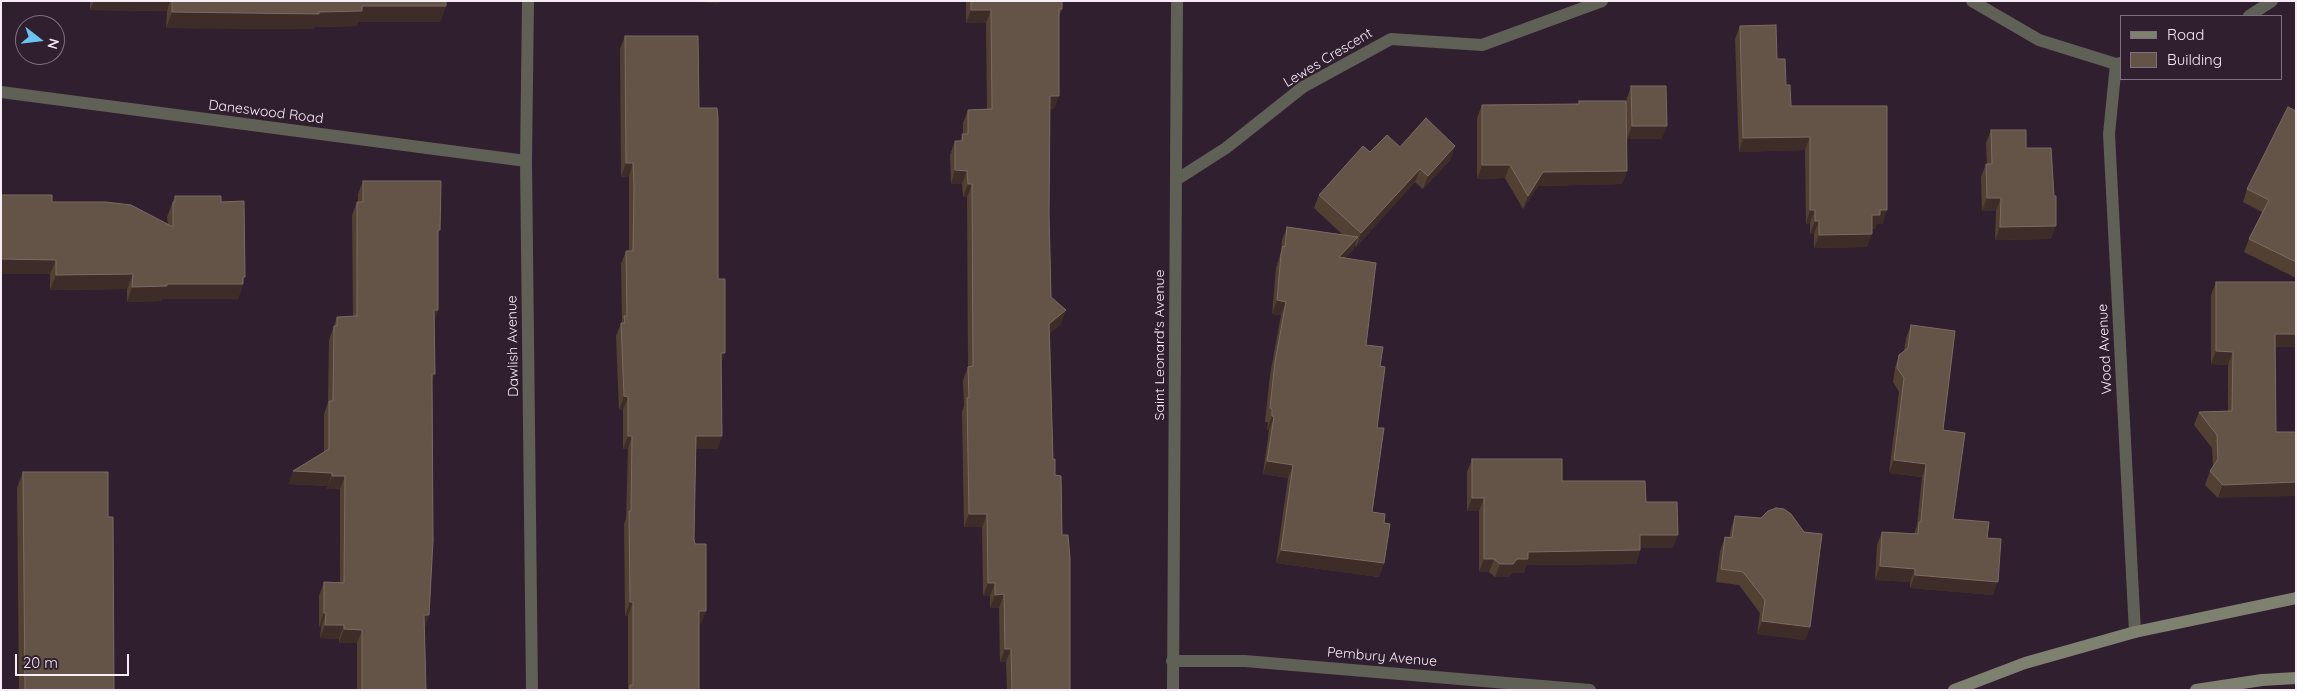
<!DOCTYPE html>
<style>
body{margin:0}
#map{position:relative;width:2297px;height:691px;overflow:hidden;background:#301f2f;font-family:Quicksand,sans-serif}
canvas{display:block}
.frame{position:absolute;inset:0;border:2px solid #f8ecf7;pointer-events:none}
.legend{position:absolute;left:2120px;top:15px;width:162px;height:65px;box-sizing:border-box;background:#301f2f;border:1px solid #80717f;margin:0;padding:6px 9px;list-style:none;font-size:15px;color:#f8ecf7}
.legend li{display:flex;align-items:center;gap:10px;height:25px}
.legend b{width:25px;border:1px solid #80717f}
.north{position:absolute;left:15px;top:15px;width:50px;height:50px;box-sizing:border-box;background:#301f2f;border:1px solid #80717f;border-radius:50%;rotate:106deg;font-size:14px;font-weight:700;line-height:20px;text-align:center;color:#f8ecf7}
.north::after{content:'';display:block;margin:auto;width:18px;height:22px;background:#6bc3f2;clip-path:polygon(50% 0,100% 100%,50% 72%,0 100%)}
.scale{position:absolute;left:15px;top:654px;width:114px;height:22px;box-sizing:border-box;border:2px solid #f8ecf7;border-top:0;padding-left:6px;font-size:15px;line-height:18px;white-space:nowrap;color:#f8ecf7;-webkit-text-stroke:4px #301f2f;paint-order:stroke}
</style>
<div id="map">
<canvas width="2297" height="691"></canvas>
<div class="frame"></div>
<ul class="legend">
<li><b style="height:6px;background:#7f8170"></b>Road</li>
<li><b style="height:14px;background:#645347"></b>Building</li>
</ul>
<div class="north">N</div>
<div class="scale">20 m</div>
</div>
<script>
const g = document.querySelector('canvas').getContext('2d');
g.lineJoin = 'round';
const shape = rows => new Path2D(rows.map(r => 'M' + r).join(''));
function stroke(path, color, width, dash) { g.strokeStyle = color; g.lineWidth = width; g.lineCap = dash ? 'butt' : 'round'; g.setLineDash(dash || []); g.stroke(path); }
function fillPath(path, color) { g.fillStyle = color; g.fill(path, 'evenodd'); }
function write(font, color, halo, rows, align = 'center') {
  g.font = font + ' Quicksand,sans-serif'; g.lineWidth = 4; g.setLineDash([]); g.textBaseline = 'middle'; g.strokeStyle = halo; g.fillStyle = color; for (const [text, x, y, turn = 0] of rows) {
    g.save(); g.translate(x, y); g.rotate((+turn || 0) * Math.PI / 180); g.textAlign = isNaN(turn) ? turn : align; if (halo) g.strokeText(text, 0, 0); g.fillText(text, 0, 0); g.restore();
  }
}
stroke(shape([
 [528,1,526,161,532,690],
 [1972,1,2039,40,2116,64,2121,63],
 [2249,16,2272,1],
 [2116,64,2109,134,2135,632],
 [1,92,526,161],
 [1176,180,1226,148,1303,87,1391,39,1482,45,1602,1],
 [1172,661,1245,661,1590,690],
 [1173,690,1177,1]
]), '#5f6056', 12);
stroke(shape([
 [1954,690,2025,663,2135,632,2296,598],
 [2196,690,2262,680,2296,678]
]), '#7f8170', 12);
fillPath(shape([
 [58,1,446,1,446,6,440,22,358,22,357,26,314,27,314,29,166,28,167,11,90,10,90,2],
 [966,1,1062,1,1062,9,1059,16,1054,109,1050,109,1049,214,1051,297,1061,324,1050,333,1053,460,1062,535,1070,690,1007,690,1006,662,1000,662,999,608,990,608,990,596,983,596,982,527,964,527,962,411,964,406,963,380,968,367,967,197,963,197,962,184,951,184,950,155,955,141,960,141,963,134,963,123,968,110,987,109,986,23,966,23],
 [1740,26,1777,59,1786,85,1791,106,1883,224,1877,224,1875,229,1872,229,1867,247,1814,248,1814,234,1810,234,1810,223,1806,224,1805,150,1739,152,1735,39],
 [625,36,699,108,718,279,725,353,721,364,722,436,717,449,695,449,694,539,706,611,701,624,699,624,699,690,628,690,628,616,625,616,624,524,626,519,628,449,623,449,623,410,619,410,616,336,621,323,622,323,621,264,626,251,629,251,629,176,621,177,620,49],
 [1631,86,1662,139,1627,139,1627,171,1622,184,1538,186,1523,209,1505,178,1477,179,1477,118,1482,105,1578,104,1579,101,1626,101],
 [2296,111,2296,278,2244,252,2249,239,2262,212,2243,202,2247,189],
 [1991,130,2026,148,2051,239,1995,240,1996,211,1982,211,1981,177,1986,164,1987,164,1986,143],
 [1400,147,1451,159,1423,189,1415,182,1356,247,1355,245,1353,250,1345,258,1366,345,1380,366,1372,512,1384,523,1384,563,1379,577,1276,563,1288,478,1263,474,1269,430,1267,430,1268,422,1265,422,1270,375,1281,315,1272,314,1276,268,1281,252,1282,240,1287,227,1343,235,1314,208,1319,195,1370,152],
 [363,181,438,236,438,310,434,322,432,382,429,615,424,629,426,690,357,690,357,643,339,643,339,639,320,638,321,627,319,627,319,596,324,582,340,583,340,489,327,489,328,486,288,484,324,452,324,414,328,402,329,340,337,317,353,317,352,215,357,202,358,202,358,194],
 [1,195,52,202,168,224,167,217,175,196,221,202,243,283,238,299,162,299,161,301,127,302,127,289,50,290,50,274,1,274],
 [2216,282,2296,347,2275,347,2218,498,2205,485,2210,471,2213,467,2212,448,2194,425,2199,412,2228,411,2228,365,2211,364,2211,295],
 [1911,325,1943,430,1953,519,1987,538,1993,595,1910,588,1910,582,1875,580,1877,545,1882,532,1914,534,1917,525,1922,477,1889,473,1899,392,1893,382,1895,368,1899,355,1904,351,1906,338],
 [1472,459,1646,502,1673,548,1640,548,1640,550,1636,564,1526,565,1524,573,1512,573,1509,577,1495,577,1489,572,1479,572,1479,511,1467,511,1467,472],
 [23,472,108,517,114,690,19,690,17,488],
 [1735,516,1810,627,1805,640,1757,634,1760,613,1739,585,1716,582,1720,551,1725,537,1729,538,1731,529]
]), '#524132');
fillPath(shape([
 [58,1,90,1,90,2],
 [94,1,170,1,167,11,90,10],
 [692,1,720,1,719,4],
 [362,6,446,6,440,22,358,22,357,26,314,27,314,29,166,28,172,12,319,12],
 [971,10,991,10,986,23,966,23],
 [1050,96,1059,96,1054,109,1045,109],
 [1632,126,1667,126,1662,139,1627,139],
 [1810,137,1805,150,1739,152,1743,138],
 [1455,146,1451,159,1423,189,1428,176],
 [626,163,633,163,629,176,621,177],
 [1482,165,1510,165,1505,178,1477,179],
 [1420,169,1415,182,1356,247,1361,233],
 [955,170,967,171,962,184,951,184],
 [1627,171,1622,184,1538,186,1523,209,1528,196,1543,172],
 [968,184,972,184,967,197,963,197],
 [1987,198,2001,198,1996,211,1982,211],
 [1810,210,1815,210,1810,223,1806,224],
 [1880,210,1887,210,1883,224,1877,224,1875,229,1867,229,1872,215],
 [1815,221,1819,221,1814,234,1810,234],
 [2056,226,2051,239,1995,240,2000,227],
 [1872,234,1867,247,1814,248,1819,235],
 [1358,237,1353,250,1334,271,1339,257],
 [1,259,56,260,50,274,1,274],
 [133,274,127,289,50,290,56,275],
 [245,277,238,299,162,299,161,301,127,302,132,287],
 [1277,300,1286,302,1281,315,1272,314],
 [434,310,438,310,433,324],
 [1066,310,1061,324,1045,337,1049,324],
 [2275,334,2296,334,2296,347,2270,347],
 [2216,351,2233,352,2228,365,2211,364],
 [721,353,725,353,720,366],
 [432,374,435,374,430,387],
 [624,396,628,397,623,410,619,410],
 [1272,416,1274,417,1269,430,1267,430],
 [628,436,632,436,628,449,623,449],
 [696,436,722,436,717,449,691,449],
 [1894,460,1926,464,1922,477,1889,473],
 [1267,461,1293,465,1288,478,1263,474],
 [293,471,332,473,328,486,288,484],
 [332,476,345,476,340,489,327,489],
 [2296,482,2296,496,2218,498,2223,485],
 [1472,498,1484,498,1479,511,1467,511],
 [969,514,987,514,982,527,964,527],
 [1640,535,1678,535,1673,548,1635,548],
 [1281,550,1384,563,1379,577,1276,563],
 [1640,550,1636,564,1526,565,1524,573,1512,573,1509,577,1495,577,1500,564,1517,559,1528,552],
 [1484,559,1494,559,1489,572,1479,572],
 [1880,566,1915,569,1910,582,1875,580],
 [1915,575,1998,582,1993,595,1910,588],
 [988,583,995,583,990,596,983,596],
 [1004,594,999,608,990,608,995,595],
 [630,602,633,602,628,616,625,616],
 [699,611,706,611,701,624,694,624],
 [324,613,326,613,321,627,319,627],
 [424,615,429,615,424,629],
 [1762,621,1810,627,1805,640,1757,634],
 [325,625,344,625,339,639,320,638],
 [344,629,362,630,357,643,339,643],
 [1005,649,1011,649,1006,662,1000,662]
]), '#3d2c28');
const building = shape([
 [172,1,446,1,446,6,362,6,362,11,319,12,319,14,172,12,172,1],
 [971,1,1062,1,1062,9,1059,9,1059,96,1050,96,1049,214,1051,297,1066,310,1049,324,1053,460,1055,459,1055,475,1061,476,1062,535,1068,535,1070,558,1070,690,1012,690,1011,649,1005,649,1004,594,995,595,995,583,988,583,987,514,969,514,967,398,969,398,968,367,973,366,972,184,968,184,967,171,955,170,955,141,963,141,962,134,968,134,968,110,992,109,991,10,971,10,971,1],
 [1776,25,1777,59,1785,59,1786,85,1790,85,1791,106,1887,106,1887,210,1880,210,1880,215,1872,215,1872,234,1819,235,1819,221,1815,221,1815,210,1810,210,1810,137,1743,138,1740,26,1776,25],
 [625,36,698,36,699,108,717,108,718,118,718,279,725,279,725,353,721,353,722,436,696,436,694,539,695,544,706,544,706,611,699,611,699,690,630,690,630,685,633,685,633,602,630,602,629,511,631,511,632,436,628,436,628,397,624,396,621,323,625,323,624,316,627,316,626,251,633,251,634,186,633,163,626,163,625,36],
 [1631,86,1666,86,1667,126,1632,126,1631,86],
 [1579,101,1626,101,1627,171,1543,172,1528,196,1510,165,1482,165,1482,105,1579,104,1579,101],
 [2288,107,2296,111,2296,262,2249,239,2269,200,2247,189,2288,107],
 [1426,118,1455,146,1428,176,1420,169,1361,233,1319,195,1363,146,1370,152,1387,135,1400,147,1426,118],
 [1991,130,2026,130,2026,148,2051,148,2054,196,2056,196,2056,226,2000,227,2001,198,1987,198,1986,164,1992,164,1991,130],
 [363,181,441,181,440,230,438,230,438,310,434,310,435,374,432,374,433,541,429,615,424,615,426,690,362,690,362,630,344,629,344,625,325,625,326,613,324,613,324,582,344,583,345,476,332,476,332,473,293,471,329,449,329,401,333,401,334,326,337,326,337,317,357,316,357,202,363,202,363,181],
 [1,195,52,195,52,202,106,202,131,205,173,227,173,202,175,202,175,196,221,196,221,202,244,201,245,277,243,277,243,284,167,284,167,286,132,287,133,274,56,275,56,260,1,259,1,195],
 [1287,227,1358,237,1339,257,1376,263,1366,345,1383,347,1380,366,1385,367,1377,428,1384,428,1372,512,1385,514,1384,523,1390,524,1384,563,1281,550,1293,465,1267,461,1274,417,1272,416,1272,409,1270,408,1275,362,1286,302,1277,300,1281,254,1283,246,1285,247,1287,227],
 [2216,282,2296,282,2296,334,2275,334,2276,432,2296,432,2296,482,2223,485,2210,471,2218,459,2217,435,2199,412,2232,411,2233,352,2216,351,2216,282],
 [1911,325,1955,331,1943,430,1965,433,1953,519,1989,522,1987,538,2001,539,1998,582,1915,575,1915,569,1880,566,1882,532,1918,534,1919,522,1921,522,1926,464,1894,460,1904,378,1897,368,1899,355,1908,348,1911,325],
 [1472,459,1562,459,1562,481,1645,481,1646,502,1677,502,1678,535,1640,535,1640,550,1528,552,1528,559,1517,559,1513,564,1500,564,1494,559,1484,559,1484,498,1472,498,1472,459],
 [23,472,108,472,108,517,113,517,114,690,25,690,23,472],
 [1776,508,1784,509,1791,514,1804,532,1822,534,1810,627,1762,621,1765,600,1743,572,1721,569,1725,537,1732,538,1735,516,1761,518,1768,511,1776,508]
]);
fillPath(building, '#645347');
stroke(building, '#7b6b63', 1);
write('14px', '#f8ecf7', '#301f2f', [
 ["Lewes Crescent",1328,58,-31],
 ["Daneswood Road",266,112,7],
 ["Saint Leonard's Avenue",1160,345,-90],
 ["Dawlish Avenue",513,346,-91],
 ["Wood Avenue",2105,349,-93],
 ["Pembury Avenue",1382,657,5]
]);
</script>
